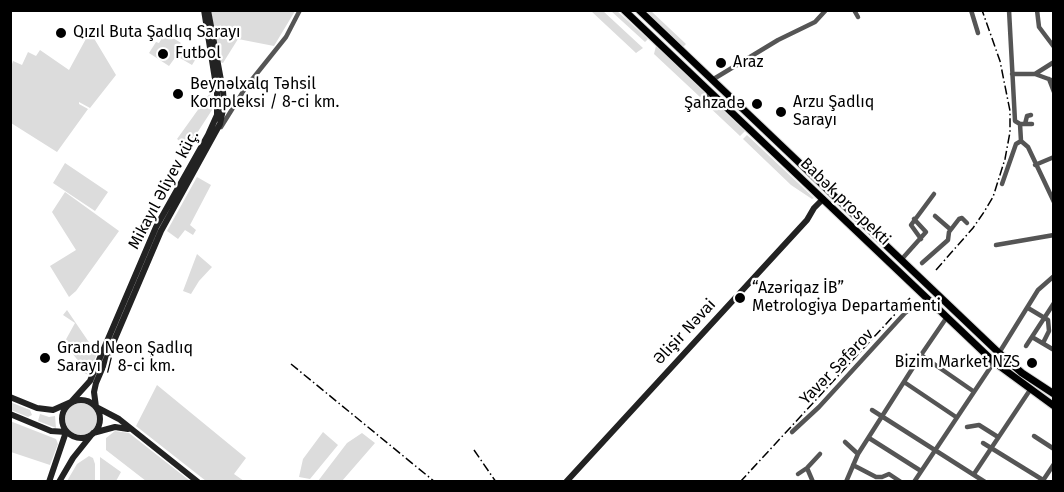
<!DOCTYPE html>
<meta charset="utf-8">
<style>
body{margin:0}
#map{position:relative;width:1064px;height:492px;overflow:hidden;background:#fff;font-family:"Fira Sans",sans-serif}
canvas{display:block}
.frame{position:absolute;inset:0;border:12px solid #000;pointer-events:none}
</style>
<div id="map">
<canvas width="1064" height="492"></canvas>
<div class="frame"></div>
</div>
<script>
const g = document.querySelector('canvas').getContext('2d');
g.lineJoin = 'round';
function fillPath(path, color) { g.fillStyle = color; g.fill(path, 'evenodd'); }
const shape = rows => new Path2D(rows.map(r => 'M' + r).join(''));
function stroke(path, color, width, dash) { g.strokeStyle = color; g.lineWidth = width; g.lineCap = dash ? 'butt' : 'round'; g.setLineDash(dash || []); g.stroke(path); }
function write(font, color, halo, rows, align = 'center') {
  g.font = font + ' "Fira Sans",sans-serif'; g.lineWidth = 4.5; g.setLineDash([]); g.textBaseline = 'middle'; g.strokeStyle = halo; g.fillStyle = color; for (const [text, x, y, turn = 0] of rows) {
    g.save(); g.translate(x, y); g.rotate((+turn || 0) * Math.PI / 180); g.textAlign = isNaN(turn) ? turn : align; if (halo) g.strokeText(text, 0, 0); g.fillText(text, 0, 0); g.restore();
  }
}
fillPath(shape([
 [211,11,295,11,274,46,238,39,223,63,220,62],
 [591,11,603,11,643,48,636,53],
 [611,11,617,11,648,39,645,42],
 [644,11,651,11,686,44,683,47],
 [165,33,181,43,174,53,177,55,169,66,149,53,156,42,159,43],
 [88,35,92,35,116,75,90,108,79,102,79,104,88,109,57,152,11,123,11,67,13,61,22,65,28,52,36,56,40,50,69,70],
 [656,46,705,93,700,97,654,54],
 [186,50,197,57,192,65,180,58],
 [210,93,212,110,188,147,177,139],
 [710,98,745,131,740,136,705,103],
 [747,135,814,198,812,199,791,185,743,139],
 [65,163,108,192,95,211,53,183],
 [197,177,211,185,190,225,196,230,193,235,185,230,178,239,167,231],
 [65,192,119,231,76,291,69,297,50,266,76,250,52,212],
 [197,254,212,267,199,281,191,294,183,291],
 [67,310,97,354,88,375,83,372,84,368,64,343,75,323,63,315],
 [157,385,246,458,234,474,244,481,206,481,136,426],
 [10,402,30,410,32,415,28,417,11,410],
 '65 419a16 16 0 1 1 32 0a16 16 0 1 1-32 0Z',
 [40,414,49,417,55,416,56,428,38,421],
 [10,421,56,439,58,444,50,465,11,452],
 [115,431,129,433,190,481,146,481,106,450,106,438],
 [323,432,338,445,310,479,299,477,303,459],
 [362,433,375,443,342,481,318,481,347,443],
 [89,456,93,458,95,464,95,481,67,481,77,464],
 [100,457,121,472,116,481,100,481]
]), '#dcdcdc');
const primary = shape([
 [624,10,994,362,1054,406],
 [639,10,999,353,1022,373,1054,394]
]);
stroke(primary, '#dbdbdb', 9);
stroke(shape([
 [854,10,858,17],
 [971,10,978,33],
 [1009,10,1015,121,1020,124,1032,124],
 [1037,10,1039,27,1054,47],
 [1012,74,1035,74,1054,81],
 [1035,74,1054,62],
 [1049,79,1054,92],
 [712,80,778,40,815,22,826,10],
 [700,103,711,92],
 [1020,124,1021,141],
 [1025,124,1027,116,1031,115],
 [221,127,246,87,286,37,300,10],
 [1035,165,1054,157],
 [1002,184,1016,144,1021,141,1028,147,1054,202],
 [935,216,950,229],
 [921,239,911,225,934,194],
 [996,245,1054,235],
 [901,260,926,232,914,219],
 [922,263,948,240,949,232,959,219,962,218,967,223],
 [1028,308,1048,320,1049,331,1043,343],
 [1032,337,1054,350],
 [1026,346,1054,303],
 [999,353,1038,290,1054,276],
 [921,355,973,391],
 [904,382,956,417],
 [872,410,985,482],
 [967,427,979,425,998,437],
 [792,432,819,407,905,313,911,308,924,304,929,300],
 [1034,436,1054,449],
 [869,438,921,471],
 [845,442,858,454],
 [983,443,1043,480],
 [853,465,876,477,882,477,889,474,901,482],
 [807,468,813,482],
 [798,474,807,468,820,454],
 [974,474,1030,390],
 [846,482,858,454,921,355,947,317],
 [914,482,994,362],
 [1042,482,1054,464]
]), '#555', 4.5);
stroke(shape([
 [10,397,37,408,53,410,71,402,90,381,156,227,208,135,217,115,217,92,204,10],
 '62 419a19 19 0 1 1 38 0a19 19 0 1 1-38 0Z',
 [10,414,51,431,66,432,49,482],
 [59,482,73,458,93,433,115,427,128,429],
 [198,482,119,419,96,407,94,392,96,383,161,231,220,124,224,105,223,91,208,10],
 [566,482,807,220,814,208,823,199]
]), '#222', 6);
stroke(primary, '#000', 7);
stroke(shape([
 [936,270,973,228,984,212,993,197,1005,159,1010,132,1010,111,1000,61,982,10],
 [291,364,435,482],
 [474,450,496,482],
 [740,482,910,298]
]), '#000', 1.5, [9, 3, 1.5, 3]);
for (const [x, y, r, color] of [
 [61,33,6,"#000"],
 [163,54,6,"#000"],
 [721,63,6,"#000"],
 [178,94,6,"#000"],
 [757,104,6,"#000"],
 [781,112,6,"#000"],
 [740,298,6,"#000"],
 [45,358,6,"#000"],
 [1032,363,6,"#000"]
]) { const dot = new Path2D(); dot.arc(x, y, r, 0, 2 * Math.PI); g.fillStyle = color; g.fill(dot); stroke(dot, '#fff', 2); }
write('16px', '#000', '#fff', [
 ["Qızıl Buta Şadlıq Sarayı",73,33],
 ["Futbol",175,54],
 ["Araz",733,63],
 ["Beynəlxalq Təhsil",190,85],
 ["Kompleksi / 8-ci km.",190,103],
 ["Arzu Şadlıq",793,103],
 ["Sarayı",793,121],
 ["Şahzadə",745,104,"right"],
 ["“Azəriqaz İB”",752,289],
 ["Metrologiya Departamenti",752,307],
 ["Grand Neon Şadlıq",57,349],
 ["Sarayı / 8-ci km.",57,367],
 ["Bizim Market NZS",1020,363,"right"]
], 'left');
write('16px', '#000', '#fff', [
 ["Mikayıl Əliyev küç.",164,190,-62],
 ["Babək prospekti",845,202,44],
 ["Əlişir Nəvai",685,332,-47],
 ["Yavər Səfərov",837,367,-46]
]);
</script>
